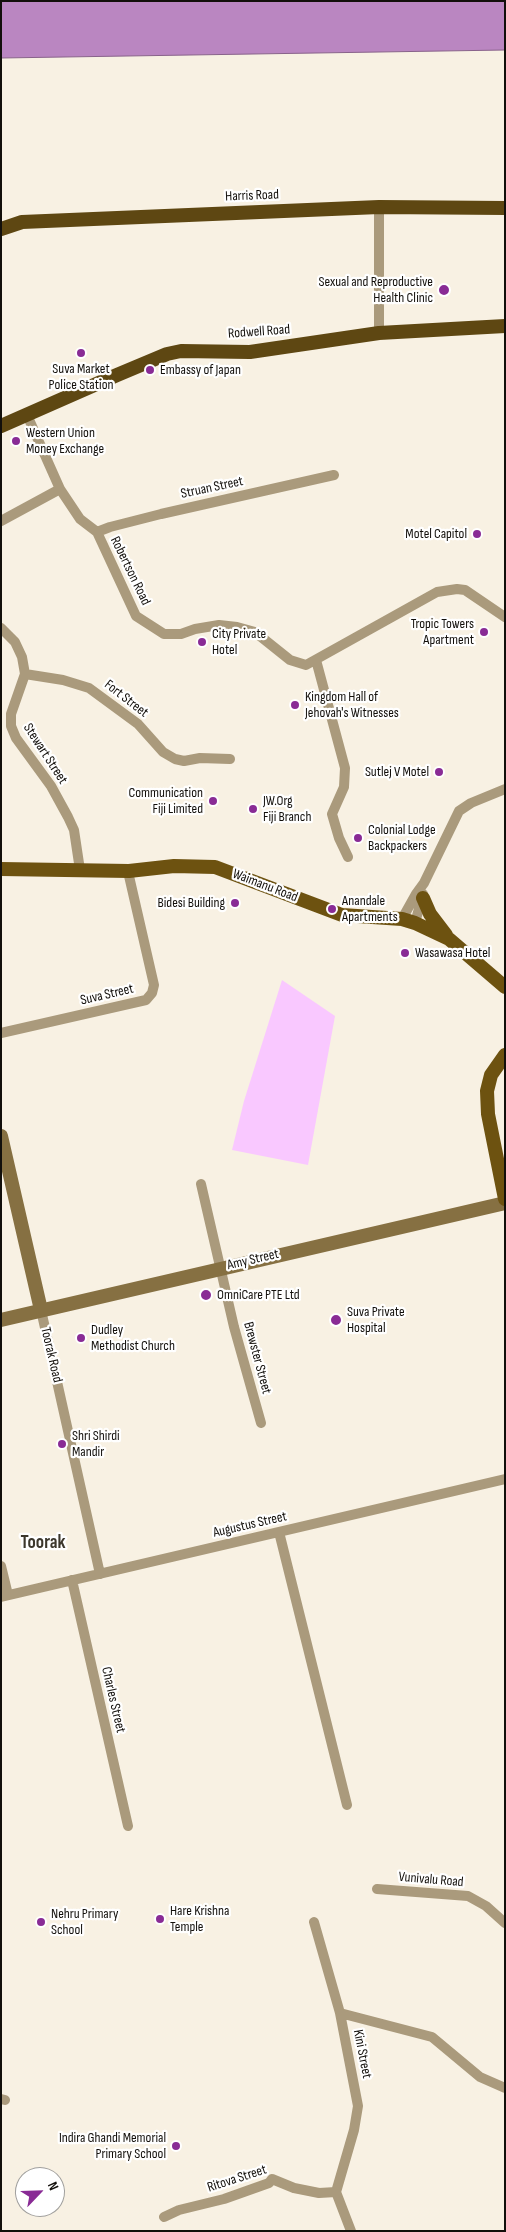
<!DOCTYPE html>
<style>
body{margin:0}
#map{position:relative;width:506px;height:2232px;overflow:hidden;background:#f8f1e3;font-family:"Sofia Sans Condensed",sans-serif}
canvas{display:block}
.frame{position:absolute;inset:0;border:2px solid #120f0b;pointer-events:none}
.north{position:absolute;left:15px;top:2167px;width:50px;height:50px;box-sizing:border-box;background:#fff;border:1px solid #a09f9d;border-radius:50%;rotate:66deg;font-size:14px;font-weight:700;line-height:20px;text-align:center;color:#120f0b}
.north::after{content:'';display:block;margin:auto;width:18px;height:22px;background:#892b95;clip-path:polygon(50% 0,100% 100%,50% 72%,0 100%)}
</style>
<div id="map">
<canvas width="506" height="2232"></canvas>
<div class="frame"></div>
<div class="north">N</div>
</div>
<script>
const g = document.querySelector('canvas').getContext('2d');
g.lineJoin = 'round';
function fillPath(path, color) { g.fillStyle = color; g.fill(path, 'evenodd'); }
const shape = rows => new Path2D(rows.map(r => 'M' + r).join(''));
function stroke(path, color, width, dash) { g.strokeStyle = color; g.lineWidth = width; g.lineCap = dash ? 'butt' : 'round'; g.setLineDash(dash || []); g.stroke(path); }
function write(font, color, halo, rows, align = 'center') {
  g.font = font + ' "Sofia Sans Condensed",sans-serif'; g.lineWidth = 4.5; g.setLineDash([]); g.textBaseline = 'middle'; g.strokeStyle = halo; g.fillStyle = color; for (const [text, x, y, turn = 0] of rows) {
    g.save(); g.translate(x, y); g.rotate((+turn || 0) * Math.PI / 180); g.textAlign = isNaN(turn) ? turn : align; if (halo) g.strokeText(text, 0, 0); g.fillText(text, 0, 0); g.restore();
  }
}
fillPath(shape([
 [282,980,335,1016,308,1165,232,1150,244,1101]
]), '#f9c8ff');
const water = shape([
 [1,1,505,1,505,50,1,58,1,1]
]);
fillPath(water, '#ba86c1');
stroke(water, '#88628a', 1);
stroke(shape([
 [379,207,379,333],
 [27,415,60,489,80,519,97,532,136,616,164,634,181,634,195,629,219,625,237,627,255,632,290,660,306,665,437,592,457,589,465,590,505,617],
 [1,521,60,489],
 [97,532,110,527,161,514,334,475],
 [1,628,15,642,22,657,25,674,11,714,11,726,16,738,51,786,68,817,74,830,80,870],
 [316,660,345,768,344,787,332,814,339,838,348,857],
 [25,674,63,680,89,688,138,724,163,752,175,759,184,761,200,758,230,759],
 [402,919,416,894,424,883,459,811,471,803,505,789],
 [415,923,423,894],
 [1,1033,146,1000,152,993,154,985,129,876,129,871],
 [201,1184,234,1327,261,1423],
 [41,1310,100,1574],
 [279,1532,347,1805],
 [1,1566,8,1595],
 [72,1580,128,1826],
 [1,1597,505,1479],
 [377,1889,468,1896,486,1906,505,1923],
 [314,1922,340,2013,358,2106,354,2130,336,2192],
 [340,2013,432,2037,480,2077,505,2088],
 [1,2099,5,2100],
 [164,2217,179,2210,224,2199,269,2183,272,2179,294,2188,319,2193,336,2192,351,2231]
]), '#aa9a7c', 10);
stroke(shape([
 [1,1136,41,1310],
 [1,1320,505,1203]
]), '#867042', 14);
stroke(shape([
 [1,869,129,871,174,866,215,867,342,915,402,919,415,923,449,939,505,987],
 [423,898,430,914,446,935],
 [505,1055,491,1075,487,1091,488,1114,505,1199]
]), '#6d5210', 14);
stroke(shape([
 [1,229,22,222,379,207,505,208],
 [1,426,117,375,167,354,181,351,250,352,379,333,505,326]
]), '#5e4712', 14);
for (const [x, y, r, color] of [
 [444,290,6,"#892b95"],
 [81,353,5,"#892b95"],
 [150,370,5,"#892b95"],
 [16,441,5,"#892b95"],
 [477,534,5,"#892b95"],
 [484,632,5,"#892b95"],
 [202,642,5,"#892b95"],
 [295,705,5,"#892b95"],
 [439,772,5,"#892b95"],
 [213,801,5,"#892b95"],
 [253,809,5,"#892b95"],
 [358,838,5,"#892b95"],
 [235,903,5,"#892b95"],
 [332,909,5,"#892b95"],
 [405,953,5,"#892b95"],
 [206,1295,6,"#892b95"],
 [336,1320,6,"#892b95"],
 [81,1338,5,"#892b95"],
 [62,1444,5,"#892b95"],
 [160,1919,5,"#892b95"],
 [41,1922,5,"#892b95"],
 [176,2146,5,"#892b95"]
]) { const dot = new Path2D(); dot.arc(x, y, r, 0, 2 * Math.PI); g.fillStyle = color; g.fill(dot); stroke(dot, '#fff', 2); }
write('14px', '#120f0b', '#fff', [
 ["Harris Road",252,196,-2],
 ["Rodwell Road",259,332,-4],
 ["Struan Street",212,488,-12],
 ["Robertson Road",130,571,64],
 ["Fort Street",126,699,38],
 ["Stewart Street",45,754,57],
 ["Waimanu Road",265,886,21],
 ["Suva Street",107,995,-13],
 ["Amy Street",253,1260,-13],
 ["Toorak Road",51,1355,77],
 ["Brewster Street",257,1358,75],
 ["Augustus Street",250,1525,-13],
 ["Charles Street",113,1700,77],
 ["Vunivalu Road",431,1880,5],
 ["Kini Street",362,2054,79],
 ["Ritova Street",237,2179,-18]
]);
write('14px', '#120f0b', '#fff', [
 ["Sexual and Reproductive",433,282,"right"],
 ["Health Clinic",433,298,"right"],
 ["Suva Market",81,369,"center"],
 ["Police Station",81,385,"center"],
 ["Embassy of Japan",160,370],
 ["Western Union",26,433],
 ["Money Exchange",26,449],
 ["Motel Capitol",467,534,"right"],
 ["Tropic Towers",474,624,"right"],
 ["Apartment",474,640,"right"],
 ["City Private",212,634],
 ["Hotel",212,650],
 ["Kingdom Hall of",305,697],
 ["Jehovah's Witnesses",305,713],
 ["Sutlej V Motel",429,772,"right"],
 ["Communication",203,793,"right"],
 ["Fiji Limited",203,809,"right"],
 ["JW.Org",263,801],
 ["Fiji Branch",263,817],
 ["Colonial Lodge",368,830],
 ["Backpackers",368,846],
 ["Anandale",342,901],
 ["Apartments",342,917],
 ["Bidesi Building",225,903,"right"],
 ["Wasawasa Hotel",415,953],
 ["OmniCare PTE Ltd",217,1295],
 ["Suva Private",347,1312],
 ["Hospital",347,1328],
 ["Dudley",91,1330],
 ["Methodist Church",91,1346],
 ["Shri Shirdi",72,1436],
 ["Mandir",72,1452],
 ["Hare Krishna",170,1911],
 ["Temple",170,1927],
 ["Nehru Primary",51,1914],
 ["School",51,1930],
 ["Indira Ghandi Memorial",166,2138,"right"],
 ["Primary School",166,2154,"right"]
], 'left');
write('bold 19px', '#3c372c', '#fff', [
 ["Toorak",43,1543]
]);
</script>
